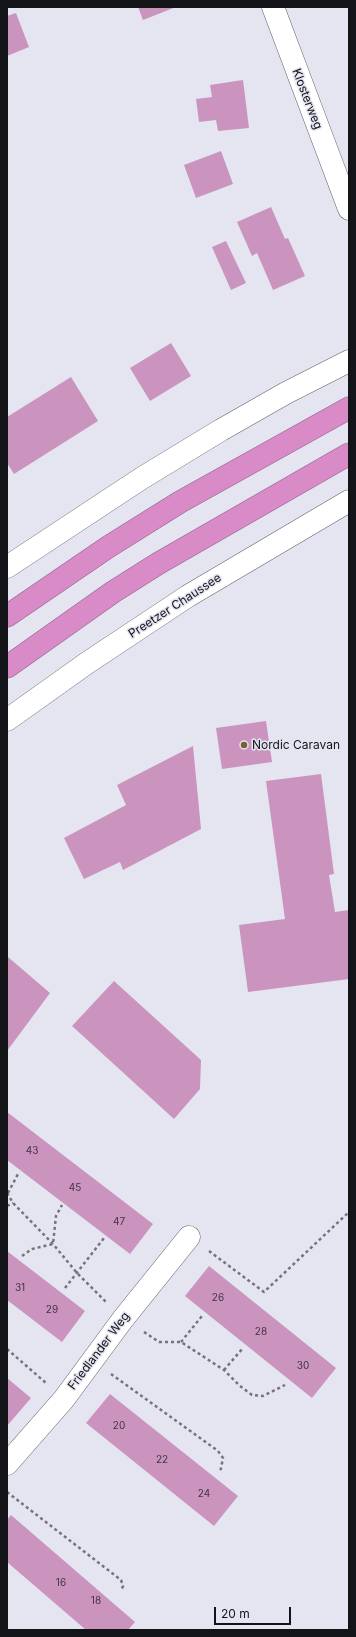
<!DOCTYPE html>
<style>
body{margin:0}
#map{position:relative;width:356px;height:1637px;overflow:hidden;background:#e4e5f1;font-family:Inter,sans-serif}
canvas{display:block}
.frame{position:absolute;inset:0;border:8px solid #131418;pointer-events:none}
.scale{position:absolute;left:214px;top:1607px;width:77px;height:18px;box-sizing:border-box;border:2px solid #131418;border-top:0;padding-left:5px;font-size:12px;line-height:14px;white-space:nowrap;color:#131418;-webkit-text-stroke:3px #e4e5f1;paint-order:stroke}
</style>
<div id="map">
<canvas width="356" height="1637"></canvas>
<div class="frame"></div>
<div class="scale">20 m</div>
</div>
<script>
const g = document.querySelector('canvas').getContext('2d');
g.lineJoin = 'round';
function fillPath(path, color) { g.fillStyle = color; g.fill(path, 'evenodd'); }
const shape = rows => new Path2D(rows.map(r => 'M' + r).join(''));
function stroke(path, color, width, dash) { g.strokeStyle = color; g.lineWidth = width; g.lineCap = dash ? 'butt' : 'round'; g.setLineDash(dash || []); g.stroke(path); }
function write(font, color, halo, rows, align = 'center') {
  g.font = font + ' Inter,sans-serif'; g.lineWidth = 3; g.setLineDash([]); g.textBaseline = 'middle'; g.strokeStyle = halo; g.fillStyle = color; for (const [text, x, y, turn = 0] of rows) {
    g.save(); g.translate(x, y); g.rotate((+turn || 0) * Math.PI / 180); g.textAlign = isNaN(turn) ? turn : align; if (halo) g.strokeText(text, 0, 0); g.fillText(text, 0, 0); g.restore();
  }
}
fillPath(shape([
 [138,7,176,7,143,20],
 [16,13,29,47,7,56,7,16],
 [243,80,249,128,218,131,216,120,199,122,196,99,212,97,210,85],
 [221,151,233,184,196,198,184,165],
 [271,207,285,239,288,238,305,276,273,290,257,253,252,256,237,222],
 [226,241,246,283,231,290,212,247],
 [171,343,191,376,150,401,130,368],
 [71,377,98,421,14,474,7,463,7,417],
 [266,721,272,762,222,769,216,728],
 [193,746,201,829,123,870,120,862,84,879,64,838,126,805,117,785],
 [321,774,334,874,329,875,335,912,349,910,349,979,248,992,239,925,285,919,266,781],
 [8,957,50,993,7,1051,7,958],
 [114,981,201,1060,200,1089,174,1119,72,1026],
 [7,1112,153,1224,130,1254,7,1160],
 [7,1251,85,1311,62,1342,7,1300],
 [209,1266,336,1368,312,1398,185,1296],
 [7,1378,31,1398,7,1426],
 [110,1394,238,1496,214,1526,86,1423],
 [11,1515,135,1622,128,1630,86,1630,7,1562,7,1520]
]), '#ca94bf');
const street = shape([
 [273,7,349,209],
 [7,567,142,478,221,430,286,393,349,361],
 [7,720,87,663,188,596,349,501],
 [7,1464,64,1399,123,1319,189,1237]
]);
const highway = shape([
 [7,616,108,547,180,502,349,408],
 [7,667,113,592,159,563,349,454]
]);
stroke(street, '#62626d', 23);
stroke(highway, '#94618a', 23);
stroke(shape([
 [7,1193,13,1203,53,1244,77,1273,106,1302],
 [8,1193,19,1172],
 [7,1206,13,1203],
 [209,1251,264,1292,349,1212],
 [22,1256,32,1249,53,1244,56,1216,62,1205],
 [65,1288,104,1238],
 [144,1332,159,1342,181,1342,224,1370,240,1386,252,1395,263,1396,285,1385],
 [181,1342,202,1316],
 [7,1349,46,1383],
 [224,1370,243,1348],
 [111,1374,218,1451,223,1458,220,1473],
 [7,1492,121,1580,123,1586,121,1591]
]), '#73747b', 2.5, [3, 3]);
stroke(street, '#fff', 22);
stroke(highway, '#d98bc8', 22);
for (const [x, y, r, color] of [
 [244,745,4,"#786030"]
]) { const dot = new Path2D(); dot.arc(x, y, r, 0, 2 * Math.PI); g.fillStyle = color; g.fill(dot); stroke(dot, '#e4e5f1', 1.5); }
write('10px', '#413442', null, [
 ["43",32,1151],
 ["45",75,1188],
 ["47",119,1222],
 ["31",20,1288],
 ["26",218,1298],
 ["29",52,1310],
 ["28",261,1332],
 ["30",303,1366],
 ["20",119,1426],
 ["22",162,1460],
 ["24",204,1494],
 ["16",61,1583],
 ["18",96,1601]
]);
write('12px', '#131418', '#e4e5f1', [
 ["Klosterweg",307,99,69],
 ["Preetzer Chaussee",175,606,-33],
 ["Friedlander Weg",99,1351,-53]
]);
write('12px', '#131418', '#e4e5f1', [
 ["Nordic Caravan",252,745]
], 'left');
</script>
